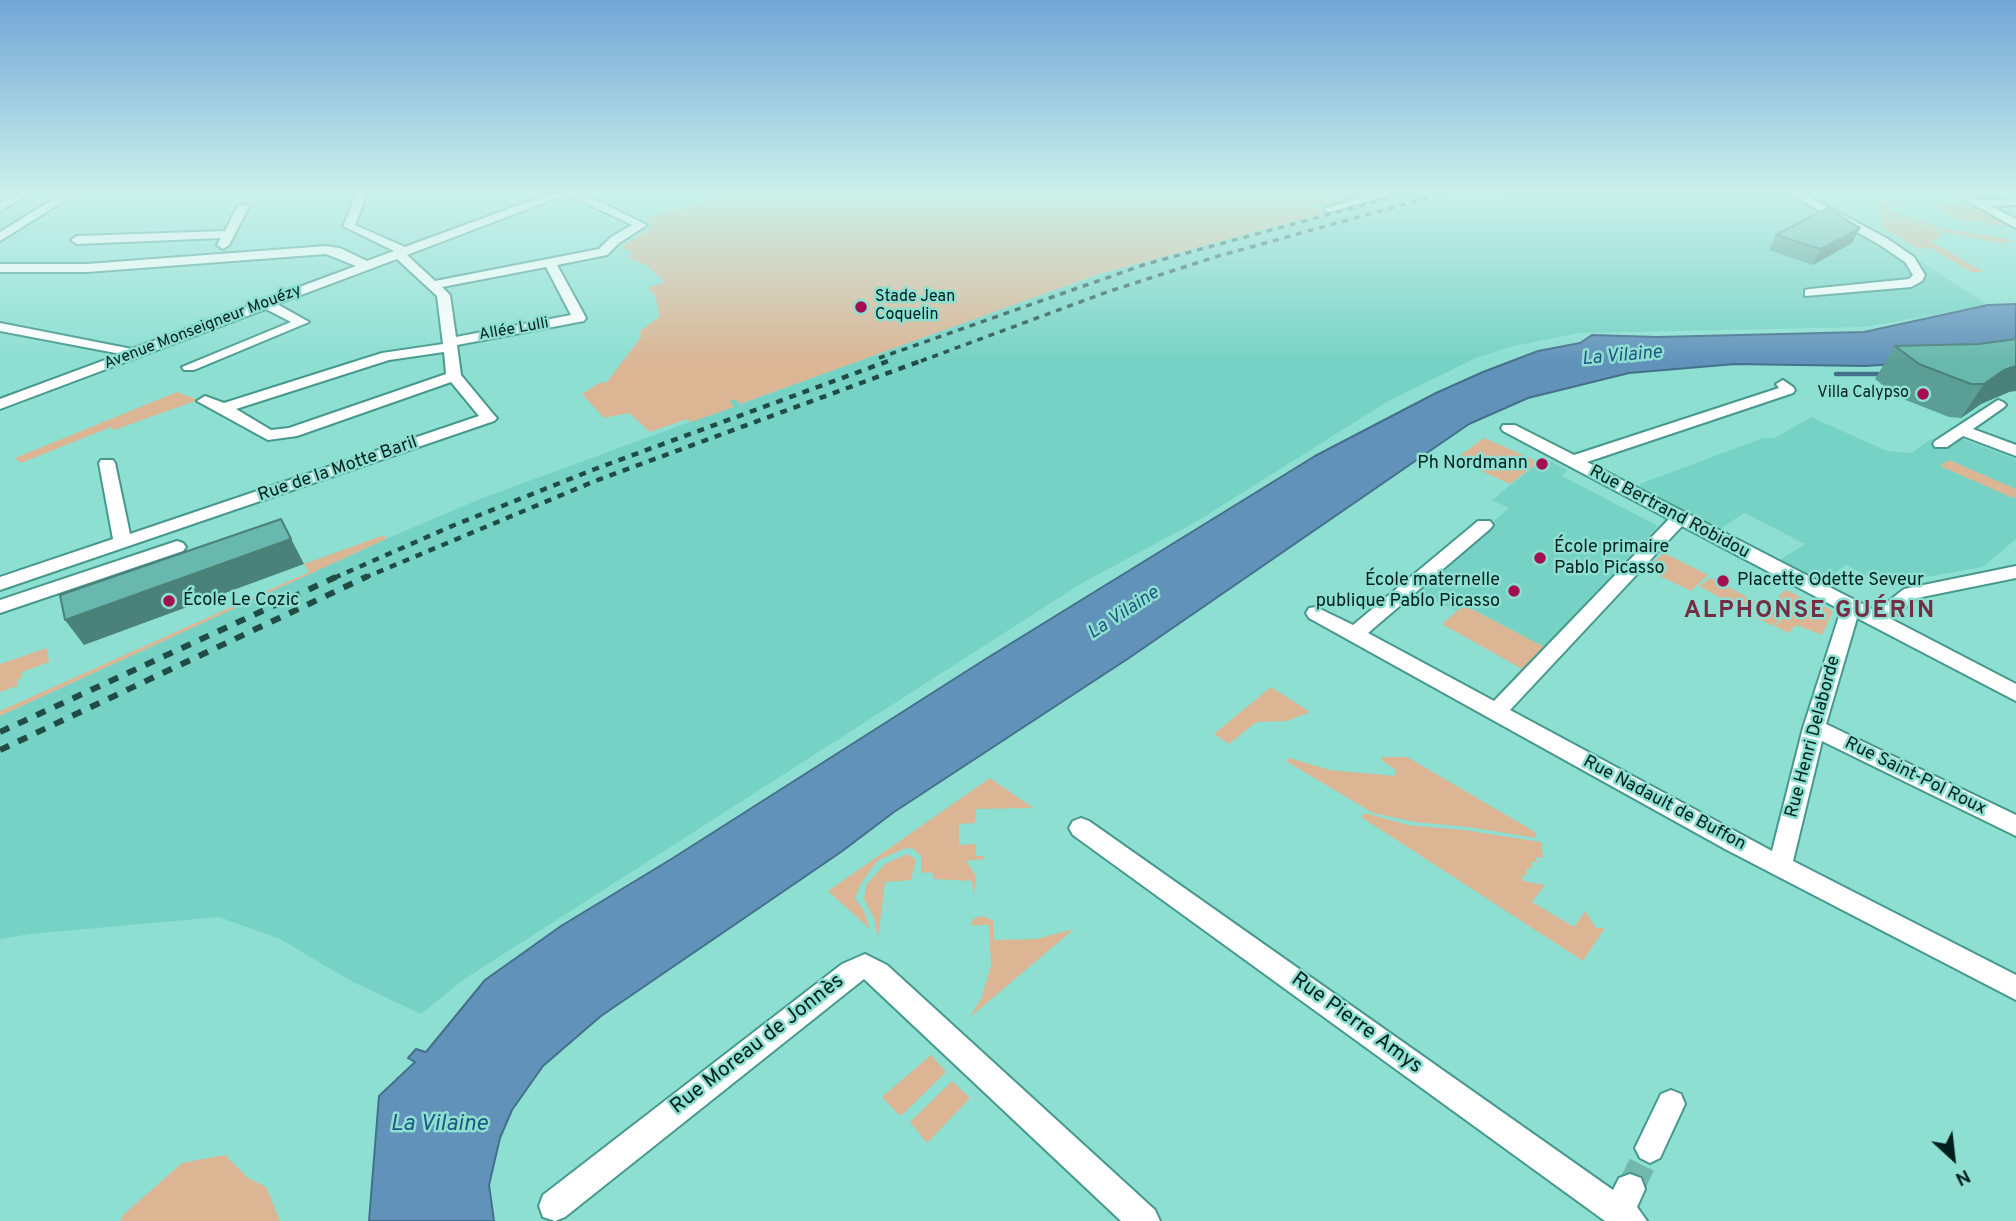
<!DOCTYPE html>
<meta charset="utf-8">
<style>
body{margin:0}
#map{position:relative;width:2016px;height:1221px;overflow:hidden;background:#8ddfd2;font-family:Overpass,sans-serif}
canvas{display:block}
.north{position:absolute;left:1918px;top:1123px;width:70px;height:70px;-webkit-text-stroke:5px #8ddfd2;paint-order:stroke;rotate:153deg;font-size:19px;font-weight:700;line-height:28px;text-align:center;color:#00201c}
.north::after{content:'';display:block;margin:auto;width:24px;height:32px;background:#00201c;clip-path:polygon(50% 0,100% 100%,50% 72%,0 100%)}
</style>
<div id="map">
<canvas width="2016" height="1221"></canvas>
<div class="north">N</div>
</div>
<script>
const g = document.querySelector('canvas').getContext('2d');
g.lineJoin = 'round';
function fillPath(path, color) { g.fillStyle = color; g.fill(path, 'evenodd'); }
const shape = rows => new Path2D(rows.map(r => 'M' + r).join(''));
function stroke(path, color, width, dash) { g.strokeStyle = color; g.lineWidth = width; g.lineCap = dash ? 'butt' : 'round'; g.setLineDash(dash || []); g.stroke(path); }
function write(font, color, halo, rows, align = 'center') {
  g.font = font + ' Overpass,sans-serif'; g.lineWidth = 5; g.setLineDash([]); g.textBaseline = 'middle'; g.strokeStyle = halo; g.fillStyle = color; for (const [text, x, y, turn = 0] of rows) {
    g.save(); g.translate(x, y); g.rotate((+turn || 0) * Math.PI / 180); g.textAlign = isNaN(turn) ? turn : align; if (halo) g.strokeText(text, 0, 0); g.fillText(text, 0, 0); g.restore();
  }
}
fillPath(shape([
 [1397,192,1814,193,1988,305,1865,327,1579,333,1509,347,1476,358,1390,400,1194,523,1082,583,463,980,421,1014,351,981,280,939,219,917,30,934,0,939,0,716,386,539,480,499,733,406,729,401,735,399,741,404,1051,291,1142,261],
 [1811,417,1887,451,1911,453,1931,439,1950,447,1962,439,2016,459,2016,539,1983,567,1903,581,1892,588,1846,565,1822,582,1780,560,1805,544,1744,513,1720,529,1639,488,1640,484,1763,438,1775,438],
 [1544,458,1567,470,1562,476,1658,526,1544,647,1463,604,1456,611,1415,590,1509,508,1492,500]
]), '#76d2c4');
fillPath(shape([
 [738,192,1309,192,1337,197,1382,192,1331,205,1302,202,1328,212,1096,275,740,404,735,399,730,401,734,407,691,422,687,419,650,432,629,413,604,418,582,394,599,383,607,382,641,337,640,331,659,317,656,297,648,288,665,282,646,265,628,258,632,253,623,248,625,244,648,230,652,225,645,219],
 [1875,201,1890,202,1890,211,1946,229,2006,239,2013,242,2000,243,1944,232,1881,212,1878,210],
 [1973,204,2014,227,1959,219,1939,211,1939,205],
 [1880,213,1937,231,1943,236,1930,241,1984,272,1971,272,1931,248,1917,248,1883,227],
 [177,392,198,400,114,430,111,427,21,463,15,458],
 [1484,438,1539,462,1510,484,1455,459],
 [1949,460,2016,489,2016,496,2013,498,1940,466],
 [384,535,386,539,0,716,0,711,309,572,304,564],
 [1664,553,1708,575,1691,591,1645,569],
 [1711,578,1760,604,1748,613,1699,586],
 [1786,590,1803,598,1773,626,1755,617],
 [1803,600,1819,608,1823,606,1833,611,1822,635,1796,625,1788,633,1775,626],
 [1464,605,1544,647,1522,669,1442,624],
 [47,648,49,662,22,672,22,678,17,680,17,686,0,692,0,664],
 [1271,687,1310,712,1287,721,1256,722,1229,744,1214,734],
 [1383,757,1407,757,1535,832,1536,838,1468,827,1415,822,1373,813,1286,761,1289,758,1330,770,1395,776,1396,770,1381,760],
 [990,778,1033,808,976,809,975,823,959,824,959,845,976,844,976,856,984,856,984,859,966,861,976,876,974,896,972,881,934,879,932,872,921,873,921,856,912,848,903,849,877,861,860,885,855,899,863,909,870,929,828,891],
 [1365,813,1408,825,1464,830,1541,842,1543,858,1536,857,1537,862,1531,862,1532,869,1526,868,1527,875,1522,875,1523,881,1545,885,1532,902,1574,927,1585,911,1596,928,1605,928,1583,961,1361,817],
 [907,854,916,859,911,880,885,882,878,938,874,918,864,899,866,885,885,864],
 [981,916,993,920,994,940,1036,939,1074,929,969,1018,981,999,991,966,989,925,971,925,973,919],
 [931,1055,946,1072,902,1115,899,1115,882,1097],
 [952,1081,970,1098,927,1143,910,1122],
 [225,1155,248,1178,266,1187,280,1221,120,1221,123,1215,182,1163]
]), '#dbb594');
const water = shape([
 [2016,304,2016,348,1929,362,1865,366,1735,364,1629,373,1528,398,1469,424,1129,658,894,812,841,852,601,1016,543,1066,512,1110,500,1138,489,1185,494,1221,369,1221,379,1096,415,1062,408,1058,416,1049,426,1052,485,980,561,926,673,858,984,660,1315,456,1436,393,1483,372,1538,351,1580,343,1592,335,1657,337,1864,332,1988,305,2016,304]
]);
fillPath(water, '#6192ba');
stroke(water, '#44708b', 2);
stroke(shape([
 [1836,374,1884,374]
]), '#44708b', 4.5);
stroke(shape([
 [1630,1189,1650,1148]
]), '#71b9ae', 27, [27, 14]);
const minor = shape([
 [19,192,32,192,0,211,0,203,19,192],
 [65,192,78,192,0,241,0,232,65,192],
 [357,192,368,192,355,225,405,247,554,192,580,192,647,225,619,243,607,255,557,265,586,318,584,321,457,345,461,375,494,415,497,418,494,421,0,590,0,577,113,539,99,463,101,460,113,460,115,463,130,534,479,416,451,382,297,436,268,440,197,401,205,396,224,403,382,353,443,344,437,296,397,259,277,304,309,322,194,370,184,370,182,367,291,322,266,309,0,409,0,399,121,354,0,331,0,323,132,349,356,266,326,254,87,272,0,272,0,264,87,264,326,246,340,248,367,261,394,251,343,226,357,192],
 [567,194,632,225,611,237,599,249,435,281,407,255,567,194],
 [546,267,571,315,456,337,450,295,442,287,546,267],
 [444,352,446,374,289,428,271,430,236,409,389,360,444,352],
 [1380,192,1397,192,1330,212,1324,209,1380,192],
 [1787,192,1800,192,1888,239,1914,257,1925,275,1922,281,1911,287,1805,296,1805,290,1810,289,1909,279,1913,275,1905,262,1880,245,1787,192],
 [1951,192,1965,192,1979,200,2016,199,2016,205,1991,206,2016,219,2016,228,1951,192],
 [243,204,249,207,229,245,223,249,217,245,221,238,77,244,71,240,77,236,225,231,237,207,243,204],
 [1783,380,1793,387,1795,390,1793,393,1587,462,1876,611,1904,589,2016,566,2016,578,1917,598,1891,619,2016,684,2016,701,1857,618,1826,724,2016,815,2016,836,1822,741,1793,861,2016,975,2016,1000,1725,849,1309,618,1306,613,1309,608,1316,607,1353,625,1478,521,1490,521,1493,525,1490,529,1368,633,1494,701,1669,519,1503,431,1501,428,1503,425,1515,425,1574,455,1779,388,1776,384,1783,380],
 [1682,526,1841,610,1803,728,1772,851,1510,710,1682,526],
 [1998,400,2003,402,2006,405,2003,408,1973,429,2016,445,2016,456,1963,436,1947,447,1935,447,1933,444,1935,441,1998,400],
 [177,541,183,543,186,547,183,551,0,613,0,600,177,541],
 [1081,818,1089,821,1613,1190,1619,1178,1630,1174,1641,1178,1645,1189,1637,1207,1647,1221,1605,1221,1073,835,1069,828,1073,821,1081,818],
 [865,954,887,965,1155,1210,1160,1221,1121,1221,864,979,565,1217,555,1221,543,1217,539,1206,543,1195,842,964,865,954],
 [1671,1090,1681,1094,1685,1104,1660,1158,1650,1163,1640,1158,1635,1148,1661,1094,1671,1090]
]);
stroke(minor, '#46988d', 4);
fillPath(minor, '#fff');
stroke(shape([
 [879,358,1146,264,1411,192],
 [921,361,1107,292,1215,257,1448,192]
]), '#214c46', 3.5, [6, 6]);
stroke(shape([
 [334,578,452,526,595,469,891,360],
 [364,578,595,481,926,359]
]), '#214c46', 4.5, [7, 7]);
stroke(shape([
 [0,732,338,576],
 [0,750,368,576]
]), '#214c46', 6, [10, 10]);
fillPath(shape([
 [1860,228,1852,243,1813,265,1769,250,1776,235],
 [1895,346,2009,392,1981,404,1961,418,1949,417,1898,397,1875,379]
]), '#5a9e95');
fillPath(shape([
 [1860,228,1852,243,1813,265,1821,249],
 [2016,366,2016,391,2009,392,1981,404,1961,418,1984,384,2004,370],
 [281,519,304,564,84,645,65,620]
]), '#4a8179');
const building = shape([
 [1828,208,1860,228,1821,249,1776,235,1828,208],
 [2016,339,2016,366,2004,370,1984,384,1971,384,1919,364,1895,346,1979,344,2016,339],
 [281,519,291,539,65,620,60,595,281,519]
]);
fillPath(building, '#69b8ad');
stroke(building, '#4a8179', 2);
const sky = g.createLinearGradient(0, 0, 0, 363);
sky.addColorStop(0, '#72a6d6');
sky.addColorStop(0.53, '#ccf1eb');
sky.addColorStop(1, '#ccf1eb00');
g.fillStyle = sky;
g.fillRect(0, 0, 2016, 363);
for (const [x, y, r, color] of [
 [861,307,7,"#a30f4f"],
 [1923,394,7,"#a30f4f"],
 [1542,464,7,"#a30f4f"],
 [1540,558,7,"#a30f4f"],
 [1723,581,7,"#a30f4f"],
 [1514,591,7,"#a30f4f"],
 [169,601,7,"#a30f4f"]
]) { const dot = new Path2D(); dot.arc(x, y, r, 0, 2 * Math.PI); g.fillStyle = color; g.fill(dot); stroke(dot, '#8ddfd2', 2.5); }
write('16px', '#00201c', '#8ddfd2', [
 ["Stade Jean",875,298],
 ["Coquelin",875,316],
 ["Villa Calypso",1909,394,"right"]
], 'left');
write('16px', '#00201c', '#8ddfd2', [
 ["Avenue Monseigneur Mouézy",203,328,-21],
 ["Allée Lulli",514,330,-10]
]);
write('18px', '#00201c', '#8ddfd2', [
 ["Ph Nordmann",1528,464,"right"],
 ["École primaire",1554,548],
 ["Pablo Picasso",1554,569],
 ["École maternelle",1500,581,"right"],
 ["publique Pablo Picasso",1500,602,"right"],
 ["Placette Odette Seveur",1737,581],
 ["École Le Cozic",183,601]
], 'left');
write('18px', '#00201c', '#8ddfd2', [
 ["Rue de la Motte Baril",338,470,-19],
 ["Rue Bertrand Robidou",1669,513,28],
 ["Rue Henri Delaborde",1814,737,-75],
 ["Rue Saint-Pol Roux",1915,777,26],
 ["Rue Nadault de Buffon",1664,804,28]
]);
write('italic 19px', '#1f5780', '#8ddfd2', [
 ["La Vilaine",1622,357,-5],
 ["La Vilaine",1124,614,-33]
]);
write('21px', '#00201c', '#8ddfd2', [
 ["Rue Pierre Amys",1356,1024,36],
 ["Rue Moreau de Jonnès",758,1045,-38]
]);
write('italic 23px', '#1f5780', '#8ddfd2', [
 ["La Vilaine",439,1125]
]);
g.letterSpacing = '2px';
write('bold 24px', '#732e43', '#8ddfd2', [
 ["ALPHONSE GUÉRIN",1810,612]
]);
g.letterSpacing = '0px';
</script>
